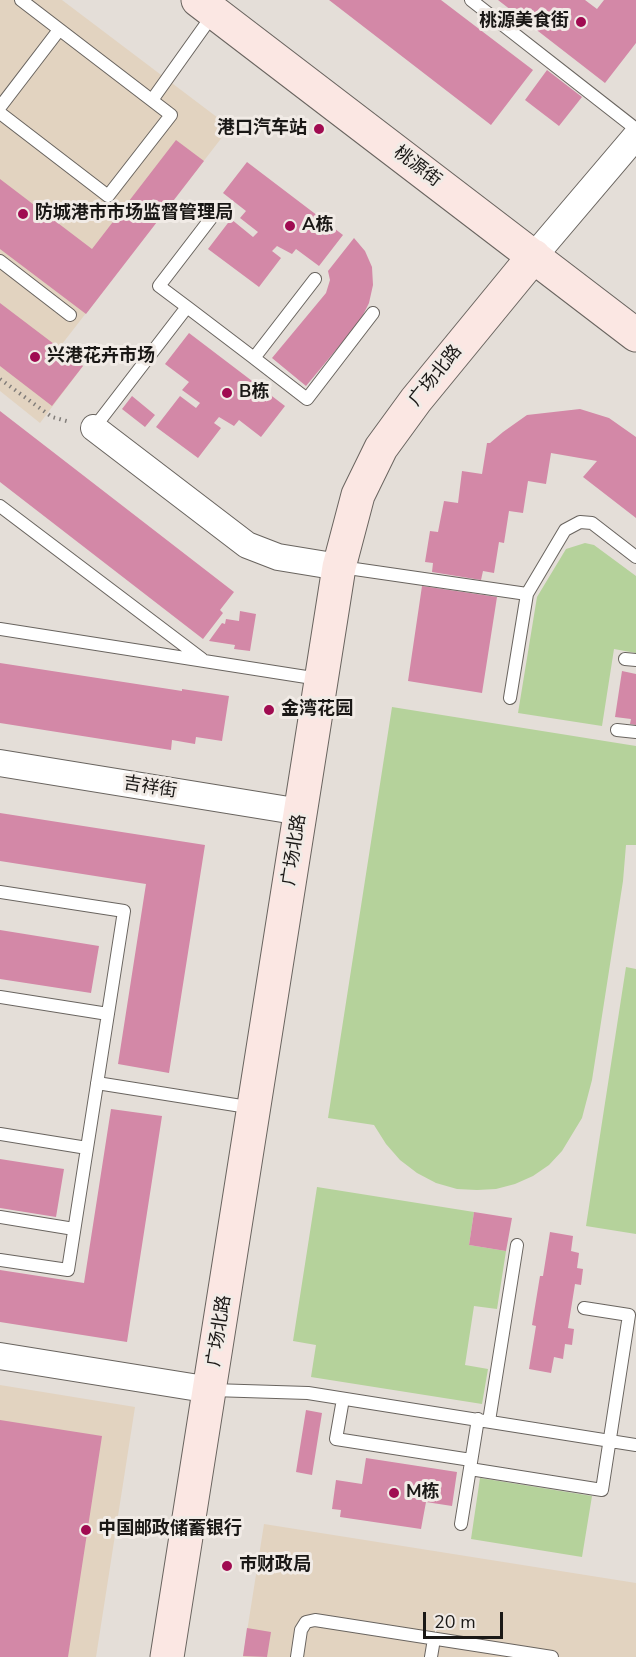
<!DOCTYPE html>
<meta charset="utf-8">
<style>
body{margin:0}
#map{position:relative;width:636px;height:1657px;overflow:hidden;background:#e4ded8;font-family:"Nunito Sans",sans-serif}
canvas{display:block}
.scale{position:absolute;left:423px;top:1612px;width:80px;height:27px;box-sizing:border-box;border:3px solid #1a1816;border-top:0;padding-left:8px;font-size:18px;line-height:21px;white-space:nowrap;color:#1a1816;-webkit-text-stroke:4px #f1ebe6;paint-order:stroke}
</style>
<div id="map">
<canvas width="636" height="1657"></canvas>
<div class="scale">20 m</div>
</div>
<script>
const g = document.querySelector('canvas').getContext('2d');
g.lineJoin = 'round';
function fillPath(path, color) { g.fillStyle = color; g.fill(path, 'evenodd'); }
const shape = rows => new Path2D(rows.map(r => 'M' + r).join(''));
function stroke(path, color, width, dash) { g.strokeStyle = color; g.lineWidth = width; g.lineCap = dash ? 'butt' : 'round'; g.setLineDash(dash || []); g.stroke(path); }
function write(font, color, halo, rows, align = 'center') {
  g.font = font + ' "Nunito Sans","Noto Sans SC",sans-serif'; g.lineWidth = 6; g.setLineDash([]); g.textBaseline = 'middle'; g.strokeStyle = halo; g.fillStyle = color; for (const [text, x, y, turn = 0] of rows) {
    g.save(); g.translate(x, y); g.rotate((+turn || 0) * Math.PI / 180); g.textAlign = isNaN(turn) ? turn : align; if (halo) g.strokeText(text, 0, 0); g.fillText(text, 0, 0); g.restore();
  }
}
fillPath(shape([
 [0,0,62,0,230,127,59,348,83,366,40,423,0,391],
 [0,1385,135,1407,96,1657,0,1657],
 [264,1524,636,1583,636,1657,243,1657]
]), '#e2d3c0');
fillPath(shape([
 [585,543,594,545,636,576,636,653,614,649,602,726,518,713,537,597,566,549],
 [392,707,636,746,636,845,626,845,623,881,592,1080,582,1118,562,1151,549,1165,533,1176,515,1184,496,1189,477,1190,457,1189,436,1183,417,1173,400,1160,386,1144,374,1125,328,1118],
 [626,967,636,969,636,1234,586,1226],
 [317,1187,474,1212,469,1245,506,1251,497,1309,474,1306,465,1365,488,1369,482,1404,311,1377,316,1345,293,1341],
 [480,1478,592,1496,582,1557,471,1539]
]), '#b5d29b');
fillPath(shape([
 [329,0,441,0,533,70,491,125],
 [498,0,585,0,597,9,604,0,636,0,636,43,605,83],
 [547,70,582,97,559,126,525,100],
 [176,140,204,161,86,314,0,249,0,179,92,249],
 [247,162,343,235,319,266,296,249,292,254,277,246,272,251,281,258,259,287,208,249,231,219,253,237,258,232,240,218,246,211,223,193],
 [354,238,365,251,372,267,373,285,369,303,360,321,306,386,272,358,326,293,330,280,328,271],
 [0,303,83,366,52,406,0,366],
 [189,333,285,406,261,437,239,420,234,426,219,417,214,423,221,428,198,458,156,427,180,396,196,408,200,403,182,390,189,382,165,364],
 [132,396,155,415,145,427,122,409],
 [580,409,609,418,636,437,636,518,583,477,597,461,551,453,546,484,528,481,523,513,509,511,504,543,499,542,494,573,483,571,481,580,432,572,433,563,425,562,430,531,438,532,444,501,458,503,462,471,482,474,487,443,490,443,503,432,527,415],
 [0,411,234,592,220,610,223,613,203,639,0,482],
 [422,586,497,597,482,693,408,681],
 [240,611,256,614,250,651,234,649,235,645,209,641,222,623,225,624,226,619,239,621],
 [0,663,182,691,182,689,229,696,222,741,196,737,195,744,172,740,171,750,0,723],
 [622,671,636,674,636,725,630,724,631,719,615,717],
 [0,813,205,845,169,1073,118,1064,146,884,0,861],
 [0,930,99,946,91,993,0,979],
 [111,1109,162,1116,127,1342,0,1322,0,1270,84,1283],
 [0,1159,64,1169,56,1217,0,1208],
 [474,1212,512,1218,506,1251,469,1245],
 [550,1232,573,1236,571,1251,579,1253,577,1268,583,1269,581,1285,575,1284,568,1328,574,1329,572,1345,565,1344,563,1359,554,1357,551,1373,529,1369,536,1326,532,1325,540,1276,543,1276],
 [306,1410,322,1413,312,1475,296,1472],
 [0,1420,102,1436,68,1657,0,1657],
 [366,1458,457,1472,452,1506,426,1502,421,1529,340,1517,341,1510,332,1509,336,1480,362,1484],
 [247,1628,271,1632,267,1657,243,1656]
]), '#d388a7');
const lane = shape([
 [471,0,636,129],
 [152,100,214,13],
 [0,107,59,30],
 [0,113,108,196,171,115,21,0],
 [0,261,70,315],
 [187,307,159,286,215,213],
 [254,358,307,399,373,313],
 [94,428,187,307,254,358,315,279],
 [0,506,202,659],
 [341,567,527,594],
 [0,629,319,679],
 [625,659,636,660],
 [510,698,527,594,565,530,580,522,592,523,636,557],
 [617,730,636,732],
 [0,892,124,911,68,1270,0,1260],
 [0,997,108,1014],
 [97,1083,254,1108],
 [0,1134,87,1148],
 [0,1217,74,1229],
 [212,1390,308,1393,636,1445],
 [343,1399,336,1439,471,1460],
 [489,1421,517,1245],
 [470,1469,602,1490,629,1315,584,1308],
 [461,1524,478,1419],
 [297,1657,301,1630,306,1622,315,1620,552,1657],
 [431,1657,434,1639]
]);
const street = shape([
 [534,256,636,136],
 [94,428,247,545,278,557,339,567],
 [0,763,301,812],
 [0,1356,211,1390]
]);
const secondary = shape([
 [198,0,636,335],
 [167,1657,339,567,358,495,381,448,416,400,534,256]
]);
stroke(lane, '#69645f', 14);
stroke(street, '#69645f', 28);
stroke(secondary, '#69645f', 35);
stroke(shape([
 [0,379,52,417,70,422]
]), '#817d79', 4, [1.5, 4.5]);
stroke(lane, '#fff', 12);
stroke(street, '#fff', 26);
stroke(secondary, '#fbe7e3', 33);
for (const [x, y, r, color] of [
 [581,22,6,"#a00b51"],
 [319,129,6,"#a00b51"],
 [23,214,6,"#a00b51"],
 [290,226,6,"#a00b51"],
 [35,357,6,"#a00b51"],
 [227,393,6,"#a00b51"],
 [269,710,6,"#a00b51"],
 [394,1493,6,"#a00b51"],
 [86,1530,6,"#a00b51"],
 [227,1566,6,"#a00b51"]
]) { const dot = new Path2D(); dot.arc(x, y, r, 0, 2 * Math.PI); g.fillStyle = color; g.fill(dot); stroke(dot, '#f1ebe6', 2); }
write('bold 18px', '#1a1816', '#f1ebe6', [
 ["桃源美食街",569,22,"right"],
 ["港口汽车站",307,129,"right"],
 ["防城港市市场监督管理局",35,214],
 ["A栋",302,226],
 ["兴港花卉市场",47,357],
 ["B栋",239,393],
 ["金湾花园",281,710],
 ["M栋",406,1493],
 ["中国邮政储蓄银行",98,1530],
 ["巿财政局",239,1566]
], 'left');
write('18px', '#1a1816', '#f1ebe6', [
 ["桃源街",417,167,37],
 ["广场北路",436,376,-51],
 ["吉祥街",150,788,9],
 ["广场北路",295,850,-81],
 ["广场北路",220,1331,-81]
]);
</script>
